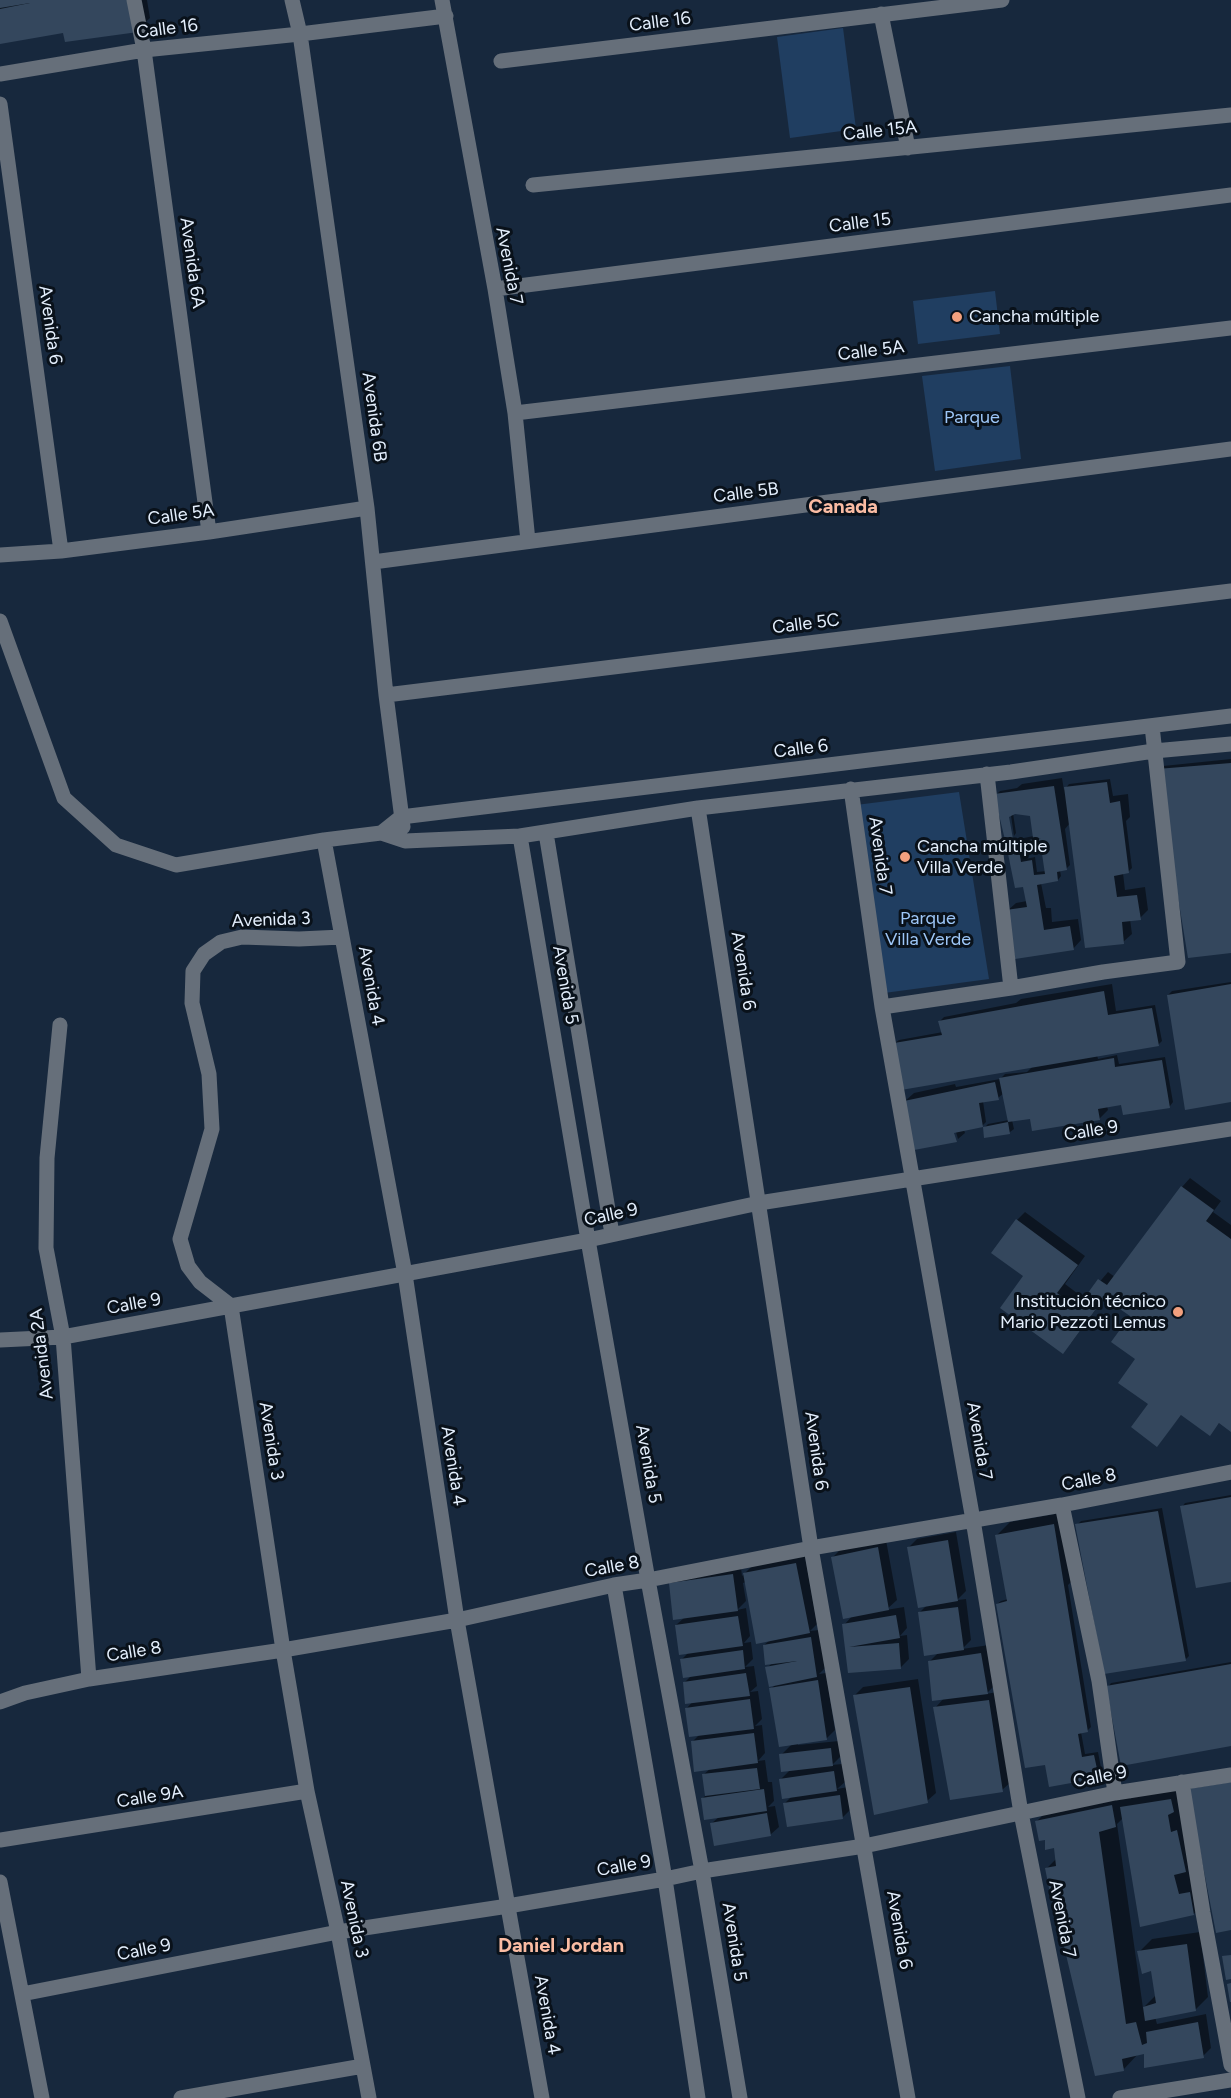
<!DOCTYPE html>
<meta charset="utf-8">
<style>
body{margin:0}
canvas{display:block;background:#17283d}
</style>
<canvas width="1231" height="2098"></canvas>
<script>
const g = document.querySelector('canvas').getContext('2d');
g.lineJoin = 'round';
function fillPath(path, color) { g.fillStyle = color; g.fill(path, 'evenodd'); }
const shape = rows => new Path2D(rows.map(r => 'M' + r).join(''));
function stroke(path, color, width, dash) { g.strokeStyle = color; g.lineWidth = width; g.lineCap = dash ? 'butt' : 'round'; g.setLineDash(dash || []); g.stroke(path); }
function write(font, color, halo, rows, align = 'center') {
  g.font = font + ' Figtree,sans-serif'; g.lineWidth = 6; g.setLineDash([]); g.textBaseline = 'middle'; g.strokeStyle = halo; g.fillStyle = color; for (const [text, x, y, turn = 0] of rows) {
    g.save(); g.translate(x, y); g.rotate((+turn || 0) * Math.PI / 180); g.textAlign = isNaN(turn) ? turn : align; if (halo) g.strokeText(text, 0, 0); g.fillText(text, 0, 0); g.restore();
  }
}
fillPath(shape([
 [843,28,856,129,790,138,777,37],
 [995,291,1000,334,918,344,913,301],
 [1010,366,1021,459,935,471,922,376],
 [959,792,989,979,884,993,856,805]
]), '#203e61');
fillPath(shape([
 [0,0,147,0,150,18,137,30,64,30,0,43],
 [1231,759,1231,951,1163,766],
 [1062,778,1064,790,1069,784,1110,779,1113,796,1128,794,1130,817,1126,821,1132,868,1128,872,1123,873,1125,890,1145,887,1148,910,1140,918,1130,919,1132,934,1123,942,1070,823,1065,829,1070,865,1066,869,1060,870,1061,876,1058,880,1041,883,1046,908,1051,908,1052,922,1078,919,1081,940,1073,949,1007,911,1016,903,1027,901,1024,885,1010,862,996,795,1000,791,1017,788,1022,784],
 [1010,809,1014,836,1016,833,1013,813,1031,814,1034,836,1008,841,1007,810],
 [1042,845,1046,871,1037,872,1035,857,1025,859,1023,848],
 [1231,982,1231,1101,1168,995,1172,991],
 [1112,984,1116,1011,1155,1005,1162,1041,1158,1045,1097,1055,1098,1059,1117,1055,1119,1064,1165,1057,1173,1102,1170,1106,1122,1103,1107,1106,1108,1110,1099,1119,1031,1118,1012,1120,1014,1129,1010,1132,986,1137,984,1128,988,1124,1009,1120,1004,1093,998,1098,983,1101,986,1122,982,1126,964,1130,965,1133,958,1139,956,1132,905,1101,914,1093,955,1084,956,1087,1000,1079,1005,1074,1027,1072,1034,1065,895,1043,899,1040,943,1032,940,1021,944,1017,1016,1003,1021,999],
 [1190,1178,1221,1201,1213,1212,1231,1225,1231,1430,1220,1422,1210,1434,1182,1414,1157,1445,1150,1404,1137,1359,1132,1316,1105,1297,1071,1343,1017,1220,1025,1212,1085,1256,1065,1284,1085,1299,1108,1272,1115,1277,1182,1187],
 [1231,1495,1231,1580,1182,1507,1185,1503],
 [1162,1508,1189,1656,1186,1659,1077,1525,1081,1521],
 [1066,1512,1077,1576,1068,1585,1091,1727,1087,1731,1081,1732,1085,1754,1098,1752,1102,1773,1098,1776,1047,1763,997,1604,1001,1601,1008,1599,997,1535,1010,1522],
 [956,1532,966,1591,957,1600,966,1599,971,1640,962,1649,989,1645,996,1684,986,1694,997,1692,1011,1782,1002,1790,935,1708,944,1698,929,1662,939,1652,919,1613,927,1605,909,1547,917,1539],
 [886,1540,897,1600,886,1610,904,1607,907,1628,900,1636,907,1635,909,1659,900,1668,850,1672,844,1625,853,1615,833,1557,841,1549],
 [805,1556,817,1624,810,1631,819,1630,825,1668,819,1674,826,1673,835,1730,827,1738,798,1743,798,1745,839,1741,841,1756,832,1765,842,1764,845,1782,837,1789,848,1787,851,1809,842,1818,785,1803,792,1796,781,1779,790,1770,781,1755,792,1744,771,1689,776,1684,767,1668,772,1663,764,1645,770,1640,746,1582,743,1583,746,1601,737,1610,746,1608,750,1636,744,1643,751,1642,753,1659,745,1667,754,1666,757,1686,750,1692,758,1691,762,1719,755,1726,762,1725,765,1753,758,1761,765,1760,768,1782,772,1782,774,1801,768,1807,775,1806,779,1827,770,1835,712,1823,720,1816,702,1799,706,1795,703,1775,711,1768,692,1742,699,1735,687,1708,693,1701,684,1683,692,1675,682,1659,689,1652,676,1625,685,1617,670,1583,741,1567,742,1576,753,1565],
 [1231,1662,1231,1744,1108,1687,1111,1683],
 [918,1679,936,1793,927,1801,855,1695,863,1687],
 [1183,1787,1198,1857,1188,1867,1191,1882,1206,1901,1194,1914,1141,1925,1123,1818,1117,1824,1143,2008,1156,1995,1152,1969,1139,1952,1152,1939,1200,1932,1208,1997,1196,2009,1155,2017,1157,2024,1206,2014,1211,2048,1203,2056,1145,2052,1139,2053,1124,2069,1064,1938,1071,1931,1068,1913,1046,1869,1057,1858,1056,1847,1046,1838,1037,1821,1054,1804,1129,1789,1130,1799,1134,1795]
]), '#0007');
fillPath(shape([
 [0,0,132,0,138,32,65,42,63,33,0,44,0,9,30,3,0,8],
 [1231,763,1231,953,1188,958,1157,769],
 [1107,782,1110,803,1120,801,1129,873,1114,876,1117,897,1137,895,1141,920,1122,922,1124,944,1085,948,1064,787],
 [1054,786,1067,870,1057,872,1058,881,1037,885,1044,930,1070,926,1074,950,1015,959,1006,910,1027,907,1023,887,1015,888,1006,844,1041,838,1033,838,1030,816,1015,814,1009,817,1013,839,1006,844,994,794],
 [1041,847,1045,874,1034,875,1032,860,1021,862,1019,850],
 [1231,984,1231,1102,1185,1110,1167,995],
 [1104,991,1108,1015,1152,1008,1159,1046,901,1090,894,1043,942,1035,938,1021],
 [1114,1058,1115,1067,1162,1060,1170,1108,1123,1115,1121,1105,1098,1109,1100,1120,1032,1131,1030,1119,1008,1122,999,1078],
 [995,1082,999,1100,979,1103,983,1127,1008,1122,1010,1134,984,1138,983,1127,954,1133,957,1142,914,1150,904,1101],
 [1181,1186,1214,1210,1206,1221,1231,1239,1231,1432,1219,1423,1210,1436,1181,1415,1157,1447,1131,1427,1148,1404,1118,1383,1135,1359,1111,1342,1130,1316,1104,1298,1063,1354,1000,1308,1023,1276,991,1253,1016,1219,1078,1265,1057,1293,1077,1308,1098,1279,1107,1285],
 [1231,1497,1231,1582,1196,1588,1180,1506],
 [1158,1511,1186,1661,1104,1674,1075,1524],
 [1054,1524,1088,1732,1078,1734,1082,1757,1094,1755,1099,1778,1049,1787,1045,1765,1025,1768,996,1604,1007,1601,995,1535],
 [948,1540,958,1601,918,1608,907,1547],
 [878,1547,889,1610,843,1619,831,1557],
 [796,1563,810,1633,756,1644,743,1573],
 [733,1574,738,1611,673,1620,669,1583],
 [958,1607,964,1650,924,1656,918,1612],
 [896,1615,900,1638,849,1647,899,1643,901,1669,848,1673,842,1624],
 [738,1616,743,1646,679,1655,675,1625],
 [811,1637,817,1677,769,1687,765,1667,797,1661,765,1665,763,1645],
 [743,1650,745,1669,683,1678,680,1659],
 [981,1653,988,1694,932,1701,928,1661],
 [1231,1664,1231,1746,1121,1766,1106,1686],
 [746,1673,750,1696,685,1704,683,1682],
 [818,1680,827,1740,779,1747,769,1688],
 [910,1687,928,1803,874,1815,853,1695],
 [750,1699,754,1729,689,1737,685,1708],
 [989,1700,1003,1792,950,1800,933,1707],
 [754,1733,758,1763,694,1772,691,1741],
 [831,1748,833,1766,781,1772,779,1754],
 [757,1768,760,1789,705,1796,702,1774],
 [834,1771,837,1791,782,1799,779,1779],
 [1231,1782,1231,1930,1216,1933,1188,1789],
 [764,1789,767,1811,704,1820,701,1798],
 [840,1795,843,1819,787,1827,783,1803],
 [1171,1799,1174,1812,1168,1815,1171,1832,1177,1830,1186,1872,1174,1875,1179,1894,1190,1892,1194,1915,1140,1927,1120,1807],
 [1112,1805,1116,1827,1099,1832,1126,2024,1136,2022,1142,2045,1147,2043,1146,2032,1198,2022,1204,2058,1144,2068,1144,2054,1122,2059,1124,2071,1095,2076,1062,1938,1071,1937,1067,1915,1055,1918,1045,1868,1056,1866,1054,1848,1045,1850,1045,1840,1039,1841,1035,1821],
 [767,1813,771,1836,714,1846,710,1823],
 [1187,1944,1196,2011,1145,2021,1143,2007,1156,2003,1151,1971,1142,1974,1137,1951],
 [1231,1955,1231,1979,1226,1980,1222,1956],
 [1231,1983,1231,2002,1230,2002,1227,1984]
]), '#34475d');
stroke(shape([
 [134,0,144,50,209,532],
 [292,0,300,34,367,508,386,695,403,827],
 [442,0,495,289,515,413,528,541],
 [881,14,908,148],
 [501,61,1002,0],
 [0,74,144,50,300,34,446,16],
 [0,104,61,551],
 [533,185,1231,115],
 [495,289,1231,195],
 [515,413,1231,328],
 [0,555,61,551,209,532,367,508],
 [373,562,1231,449],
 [0,621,64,798,116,845,176,865,324,840,381,833,405,841,520,836,698,808,1011,772,1154,751,1231,744],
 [386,695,1231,591],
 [987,774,1011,988],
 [851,789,882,1007,973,1520,1021,1813,1078,2098],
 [698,808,811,1548,908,2098],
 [381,833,401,817,1231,716],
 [546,833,612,1234],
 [520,836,588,1240,648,1580,702,1871,740,2098],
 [324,840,405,1274,457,1620,542,2098],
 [342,937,299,939,242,937,221,942,204,954,193,971,192,1003,209,1074,212,1129,180,1239,188,1266,200,1282,231,1306,283,1650,307,1791,338,1932,369,2098],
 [882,1007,1011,988,1103,972,1178,962,1152,726],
 [60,1025,47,1158,46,1248,63,1337,89,1679],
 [0,1340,63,1337,588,1240,759,1203,1231,1129],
 [1062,1505,1099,1681,1115,1793],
 [614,1585,665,1879,698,2098],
 [0,1702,25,1693,89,1679,283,1650,457,1620,614,1585,648,1580,811,1548,1062,1505,1231,1472],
 [1182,1782,1203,1913,1231,2065],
 [0,1840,307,1791],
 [0,1882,42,2098],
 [22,1994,338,1932,508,1906,665,1879,702,1871,864,1846,1115,1793,1231,1775],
 [181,2098,363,2066],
 [1120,2098,1231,2080]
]), '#666f7a', 15);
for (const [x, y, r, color] of [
 [957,317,6,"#f2a07e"],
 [905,857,6,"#f2a07e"],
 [1178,1312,6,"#f2a07e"]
]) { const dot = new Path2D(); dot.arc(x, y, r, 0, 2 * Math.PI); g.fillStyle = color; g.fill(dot); stroke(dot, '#09111a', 2); }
write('18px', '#e4effd', '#09111a', [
 ["Calle 16",660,22,-7],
 ["Calle 16",167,29,-7],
 ["Calle 15A",880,131,-6],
 ["Calle 15",860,223,-7],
 ["Avenida 6A",192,263,82],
 ["Avenida 7",509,266,79],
 ["Avenida 6",50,325,82],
 ["Calle 5A",871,351,-7],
 ["Avenida 6B",374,417,82],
 ["Calle 5B",746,493,-7],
 ["Calle 5A",181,515,-8],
 ["Calle 5C",806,624,-7],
 ["Calle 6",801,749,-7],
 ["Avenida 7",880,856,82],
 ["Avenida 3",271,920,-2],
 ["Avenida 6",743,971,81],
 ["Avenida 5",565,985,80],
 ["Avenida 4",371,986,80],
 ["Calle 9",1091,1131,-9],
 ["Calle 9",611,1215,-12],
 ["Calle 9",134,1304,-10],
 ["Avenida 2A",42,1354,-97],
 ["Avenida 3",271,1441,81],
 ["Avenida 7",979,1441,80],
 ["Avenida 6",816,1451,82],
 ["Avenida 5",648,1464,80],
 ["Avenida 4",453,1466,81],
 ["Calle 8",1089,1480,-11],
 ["Calle 8",612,1567,-10],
 ["Calle 8",134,1652,-9],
 ["Calle 9",1100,1777,-11],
 ["Calle 9A",150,1797,-9],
 ["Calle 9",624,1866,-10],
 ["Avenida 3",354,1919,78],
 ["Avenida 7",1062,1919,79],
 ["Avenida 6",899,1930,80],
 ["Avenida 5",734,1942,81],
 ["Calle 9",144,1950,-11],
 ["Avenida 4",547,2015,80]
]);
write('18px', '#e4effd', '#09111a', [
 ["Cancha múltiple",969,317],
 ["Cancha múltiple",917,847],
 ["Villa Verde",917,868],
 ["Institución técnico",1166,1302,"right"],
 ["Mario Pezzoti Lemus",1166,1323,"right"]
], 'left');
write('18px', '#9ec7f8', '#09111a', [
 ["Parque",972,418],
 ["Parque",928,919],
 ["Villa Verde",928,940]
]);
write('bold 20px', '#fabca3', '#09111a', [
 ["Canada",843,507],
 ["Daniel Jordan",561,1946]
]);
</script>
